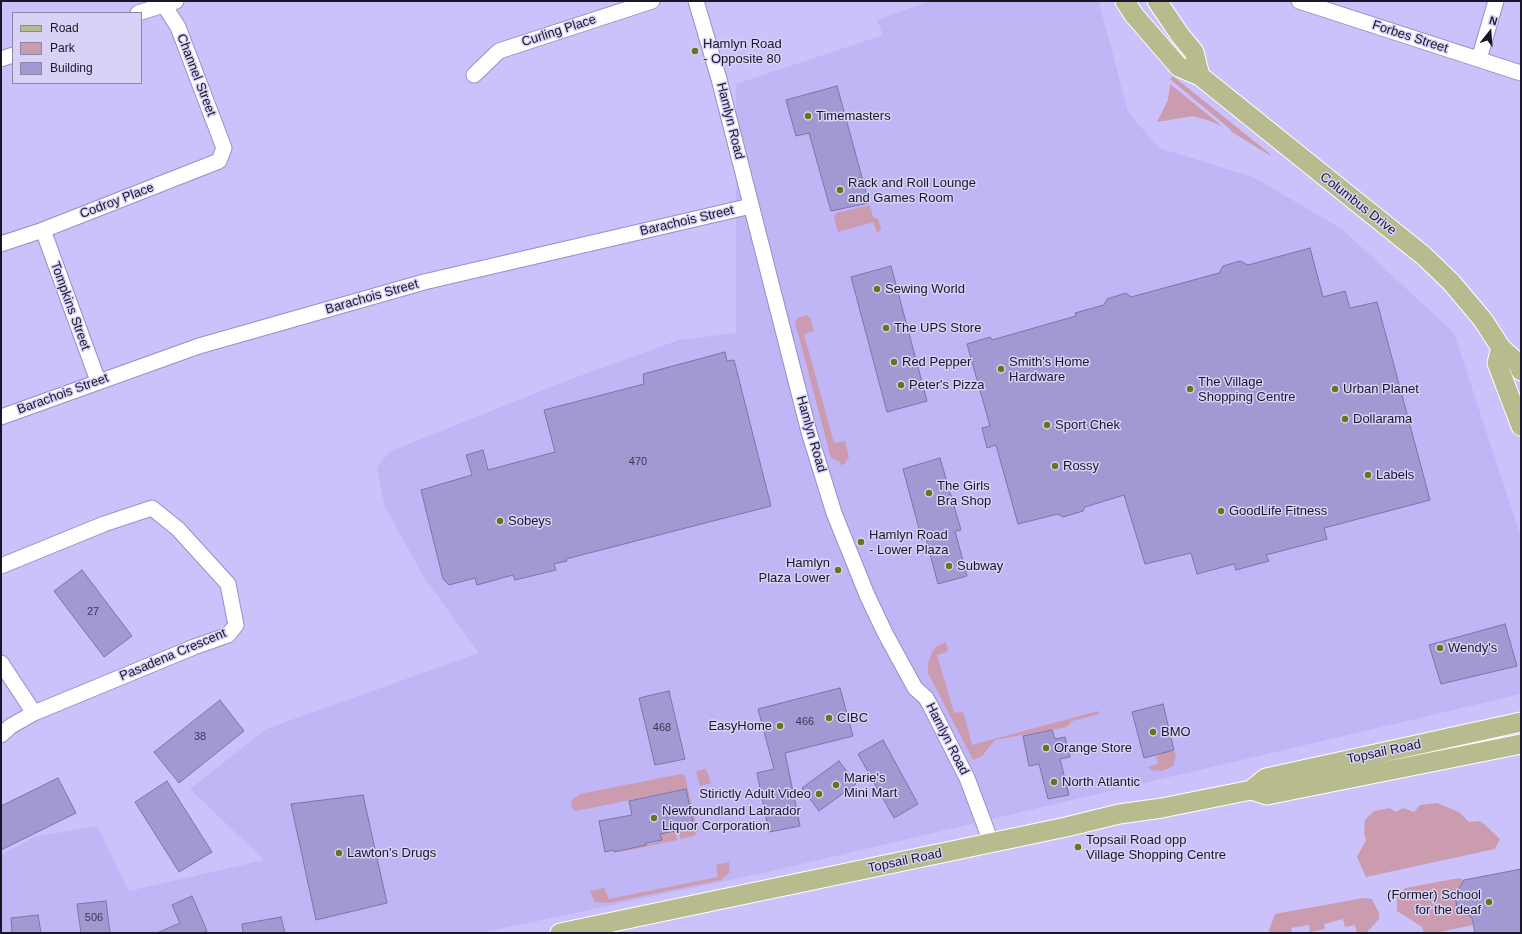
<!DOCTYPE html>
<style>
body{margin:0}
#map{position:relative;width:1522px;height:934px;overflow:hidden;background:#cbc2fc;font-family:Arial,sans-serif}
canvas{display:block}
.frame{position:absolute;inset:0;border:2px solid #1a162a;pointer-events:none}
.legend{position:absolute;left:12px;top:12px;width:130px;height:72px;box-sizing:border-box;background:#d8d3f6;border:1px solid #8c87a4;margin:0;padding:5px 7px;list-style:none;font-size:12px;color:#1a162a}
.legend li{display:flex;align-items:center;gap:8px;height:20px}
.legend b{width:20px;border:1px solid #8c87a4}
.north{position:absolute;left:1470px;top:12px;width:40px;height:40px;-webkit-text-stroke:3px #d8d3f6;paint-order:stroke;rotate:17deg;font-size:11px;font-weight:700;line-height:16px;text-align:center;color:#1a162a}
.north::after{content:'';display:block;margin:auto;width:14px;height:18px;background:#1a162a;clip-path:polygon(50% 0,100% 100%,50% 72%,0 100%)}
</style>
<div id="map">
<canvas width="1522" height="934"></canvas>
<div class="frame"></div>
<ul class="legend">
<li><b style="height:5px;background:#b8bb8e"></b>Road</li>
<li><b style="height:11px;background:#cb9caf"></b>Park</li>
<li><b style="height:11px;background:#a299d2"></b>Building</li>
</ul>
<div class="north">N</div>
</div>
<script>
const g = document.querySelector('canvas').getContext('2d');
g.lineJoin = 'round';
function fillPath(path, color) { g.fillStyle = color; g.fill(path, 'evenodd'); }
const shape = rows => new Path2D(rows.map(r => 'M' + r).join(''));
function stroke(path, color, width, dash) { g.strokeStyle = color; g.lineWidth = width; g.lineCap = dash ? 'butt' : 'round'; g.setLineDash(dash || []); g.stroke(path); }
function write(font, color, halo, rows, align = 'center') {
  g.font = font + ' Arial,sans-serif'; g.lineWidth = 3; g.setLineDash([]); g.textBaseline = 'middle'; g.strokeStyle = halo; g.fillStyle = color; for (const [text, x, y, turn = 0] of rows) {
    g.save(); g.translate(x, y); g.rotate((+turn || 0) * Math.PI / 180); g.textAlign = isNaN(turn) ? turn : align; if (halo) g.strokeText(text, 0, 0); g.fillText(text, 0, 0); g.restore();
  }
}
fillPath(shape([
 [929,1,1099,2,1128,112,1159,148,1253,177,1342,229,1454,333,1521,537,1521,694,772,871,481,933,1,933,1,855,34,837,97,826,129,891,264,860,190,789,266,729,479,653,425,579,385,507,377,468,389,452,566,381,679,340,736,333,736,84,883,35,877,20]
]), '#c0b5f5');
fillPath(shape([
 [1173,76,1269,153,1271,156,1230,131,1231,130,1170,79],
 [1170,84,1201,109,1222,126,1207,120,1193,116,1157,122,1168,100],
 [870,205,873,217,878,219,881,228,880,231,877,233,873,222,838,232,834,218,836,213],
 [807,315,810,318,814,331,804,334,834,443,845,441,849,457,844,464,840,465,840,462,831,458,795,322,798,318],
 [946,642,948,649,947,652,937,655,954,713,961,712,964,714,972,745,1098,711,1099,714,1072,721,1067,727,995,740,982,756,973,760,928,673,928,664,932,652,937,646],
 [1174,750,1176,757,1173,766,1162,771,1152,770,1148,767,1158,764,1156,757,1158,756,1158,754],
 [706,769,711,783,700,786,696,771],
 [681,774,685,776,698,831,694,836,680,839,679,830,694,827,686,789,576,811,571,807,572,800,580,794],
 [1437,803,1459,812,1469,822,1480,821,1485,825,1500,839,1495,849,1366,877,1357,857,1366,840,1364,833,1365,820,1374,811,1390,808,1396,812,1403,808,1414,812,1420,805],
 [675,831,677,840,616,853,661,840,660,834],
 [729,862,729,873,721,880,609,903,595,902,590,891,604,888,609,899,718,877,716,865],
 [1459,878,1464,880,1473,925,1436,933,1424,933,1422,927,1397,911,1397,896,1405,888],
 [1363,898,1372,899,1379,913,1379,919,1366,933,1357,933,1355,925,1345,927,1343,919,1324,924,1325,929,1310,932,1309,925,1291,928,1292,933,1268,933,1275,914]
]), '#cb9caf');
const building = shape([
 [837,86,869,203,831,211,809,133,796,136,786,100,837,86],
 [1310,248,1323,297,1345,291,1350,308,1377,302,1430,500,1324,528,1327,539,1266,555,1269,561,1236,570,1234,564,1197,574,1191,553,1145,564,1124,495,1085,507,1083,511,1063,517,1058,514,1018,524,996,445,987,448,982,428,990,426,967,344,990,337,992,340,1076,316,1075,313,1104,305,1107,299,1126,293,1131,297,1219,273,1223,266,1240,261,1248,265,1310,248],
 [891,266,927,401,887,412,851,277,891,266],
 [725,352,727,361,734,360,771,506,566,559,567,561,554,564,556,570,515,580,513,575,477,585,475,578,449,585,443,579,421,490,472,475,466,455,483,450,488,470,555,452,544,410,644,384,643,374,725,352],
 [940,458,961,530,955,531,967,576,938,584,926,539,922,540,903,469,940,458],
 [82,570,132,636,104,657,54,591,82,570],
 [1505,624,1517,666,1441,684,1429,645,1505,624],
 [840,688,853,736,785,753,800,826,769,832,757,773,774,769,758,709,840,688],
 [669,691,685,759,655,765,639,698,669,691],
 [220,700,244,731,179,783,154,752,220,700],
 [1163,704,1174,750,1144,758,1132,712,1163,704],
 [1052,730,1055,739,1065,737,1070,757,1060,759,1069,795,1048,799,1039,764,1029,766,1023,736,1052,730],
 [883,740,918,804,894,818,858,754,883,740],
 [839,761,856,784,819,811,802,788,839,761],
 [58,778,76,813,1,850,1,806,58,778],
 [167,781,212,852,179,872,135,802,167,781],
 [686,789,694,827,660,834,662,840,646,843,646,845,614,852,613,850,605,852,599,821,632,815,629,801,686,789],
 [363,795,387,903,316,920,291,804,363,795],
 [1521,869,1521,933,1475,933,1472,918,1457,908,1455,895,1464,880,1521,869],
 [192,896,207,931,201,933,157,933,180,923,172,905,192,896],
 [106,901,110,933,81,933,77,904,106,901],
 [38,915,41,933,12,933,11,918,38,915],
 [281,917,285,933,243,933,242,924,281,917]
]);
fillPath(building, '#a299d2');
stroke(building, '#7d74a8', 1);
const minor = shape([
 [696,1,719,79,809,432,834,513,867,595,885,633,915,688,926,698,930,705,967,778,991,842],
 [1299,1,1521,73],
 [138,13,176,1],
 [1,59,13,55],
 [1479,59,1496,1],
 [474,75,499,51,652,1],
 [43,230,98,381],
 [1,244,43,230,219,161,224,148,178,27,164,5],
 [1,417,199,346,424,282,751,206],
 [1,566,104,524,152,508,178,529,228,584,236,625,228,635,194,647,34,713,11,726,1,735],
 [1,663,34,713]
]);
const major = shape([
 [1125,1,1134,15,1179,67,1200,76,1424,256,1451,282,1483,320,1501,348,1517,362,1521,371],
 [1157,1,1180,35,1194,52,1200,76],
 [1501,348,1497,363,1521,426],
 [1251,790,1266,778,1521,722],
 [560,933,1066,827,1119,814,1162,808,1251,790,1267,795,1521,744]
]);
stroke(minor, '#988fc6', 17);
stroke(major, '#fff', 21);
stroke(minor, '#fff', 15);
stroke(major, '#b8bb8e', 19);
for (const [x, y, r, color] of [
 [695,51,4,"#6e7117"],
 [808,116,4,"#6e7117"],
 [840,190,4,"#6e7117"],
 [877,289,4,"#6e7117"],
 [886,328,4,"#6e7117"],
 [894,362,4,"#6e7117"],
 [1001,369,4,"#6e7117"],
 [901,385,4,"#6e7117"],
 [1190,389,4,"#6e7117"],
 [1335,389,4,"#6e7117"],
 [1345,419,4,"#6e7117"],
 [1047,425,4,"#6e7117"],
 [1055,466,4,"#6e7117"],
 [1368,475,4,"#6e7117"],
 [929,493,4,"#6e7117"],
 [1221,511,4,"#6e7117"],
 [500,521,4,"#6e7117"],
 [861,542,4,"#6e7117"],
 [949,566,4,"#6e7117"],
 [838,570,4,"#6e7117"],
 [1440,648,4,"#6e7117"],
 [829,718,4,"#6e7117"],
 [780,726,4,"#6e7117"],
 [1153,732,4,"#6e7117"],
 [1046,748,4,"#6e7117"],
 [1054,782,4,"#6e7117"],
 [836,785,4,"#6e7117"],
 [819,794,4,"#6e7117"],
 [654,818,4,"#6e7117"],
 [1078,847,4,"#6e7117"],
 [339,853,4,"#6e7117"],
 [1489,902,4,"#6e7117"]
]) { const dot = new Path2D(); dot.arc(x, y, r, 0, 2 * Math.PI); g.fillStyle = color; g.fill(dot); stroke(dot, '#d8d3f6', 1.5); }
write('11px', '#3c3754', null, [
 ["470",638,462],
 ["27",93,612],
 ["466",805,722],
 ["468",662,728],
 ["38",200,737],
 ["506",94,918]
]);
write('13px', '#1a162a', '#d8d3f6', [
 ["Curling Place",559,31,-18],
 ["Forbes Street",1410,37,18],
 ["Channel Street",196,75,69],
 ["Hamlyn Road",730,121,76],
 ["Codroy Place",117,201,-21],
 ["Columbus Drive",1358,204,38],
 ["Barachois Street",687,221,-13],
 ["Barachois Street",372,297,-16],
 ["Tompkins Street",70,306,70],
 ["Barachois Street",63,394,-20],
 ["Hamlyn Road",811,434,74],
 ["Pasadena Crescent",173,655,-23],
 ["Hamlyn Road",947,739,63],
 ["Topsail Road",1384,752,-12],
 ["Topsail Road",905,861,-12]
]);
write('13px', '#1a162a', '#d8d3f6', [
 ["Hamlyn Road",703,44],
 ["- Opposite 80",703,59],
 ["Timemasters",816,116],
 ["Rack and Roll Lounge",848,183],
 ["and Games Room",848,198],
 ["Sewing World",885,289],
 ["The UPS Store",894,328],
 ["Red Pepper",902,362],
 ["Smith's Home",1009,362],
 ["Hardware",1009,377],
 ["The Village",1198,382],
 ["Shopping Centre",1198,397],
 ["Peter's Pizza",909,385],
 ["Urban Planet",1343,389],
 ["Dollarama",1353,419],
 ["Sport Chek",1055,425],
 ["Rossy",1063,466],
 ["Labels",1376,475],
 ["The Girls",937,486],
 ["Bra Shop",937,501],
 ["GoodLife Fitness",1229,511],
 ["Sobeys",508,521],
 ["Hamlyn Road",869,535],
 ["- Lower Plaza",869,550],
 ["Hamlyn",830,563,"right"],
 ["Plaza Lower",830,578,"right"],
 ["Subway",957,566],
 ["Wendy's",1448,648],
 ["CIBC",837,718],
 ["EasyHome",772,726,"right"],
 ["BMO",1161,732],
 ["Orange Store",1054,748],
 ["Marie's",844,778],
 ["Mini Mart",844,793],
 ["North Atlantic",1062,782],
 ["Stirictly Adult Video",811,794,"right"],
 ["Newfoundland Labrador",662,811],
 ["Liquor Corporation",662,826],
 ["Topsail Road opp",1086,840],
 ["Village Shopping Centre",1086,855],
 ["Lawton's Drugs",347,853],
 ["(Former) School",1481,895,"right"],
 ["for the deaf",1481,910,"right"]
], 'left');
</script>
